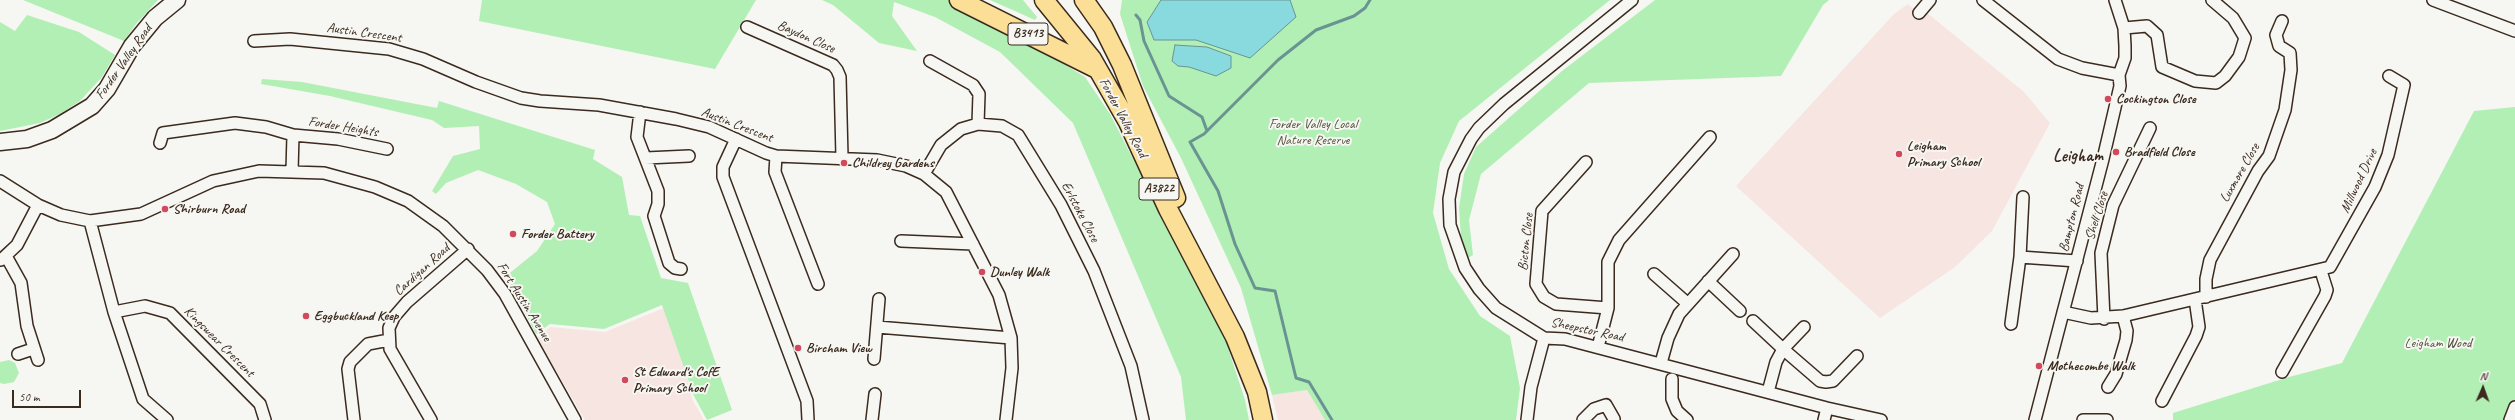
<!DOCTYPE html>
<style>
body{margin:0}
#map{position:relative;width:2515px;height:420px;overflow:hidden;background:#f6f6f2;font-family:Caveat,sans-serif}
canvas{display:block}
.north{position:absolute;left:2463px;top:368px;width:40px;height:40px;-webkit-text-stroke:3px #f6f6f2;paint-order:stroke;rotate:2deg;font-size:11px;font-weight:700;line-height:16px;text-align:center;color:#3b2a1e}
.north::after{content:'';display:block;margin:auto;width:14px;height:18px;background:#3b2a1e;clip-path:polygon(50% 0,100% 100%,50% 72%,0 100%)}
.scale{position:absolute;left:12px;top:390px;width:69px;height:18px;box-sizing:border-box;border:2px solid #3b2a1e;border-top:0;padding-left:5px;font-size:12px;line-height:14px;white-space:nowrap;color:#3b2a1e;-webkit-text-stroke:3px #f6f6f2;paint-order:stroke}
</style>
<div id="map">
<canvas width="2515" height="420"></canvas>
<div class="north">N</div>
<div class="scale">50 m</div>
</div>
<script>
const g = document.querySelector('canvas').getContext('2d');
g.lineJoin = 'round';
function fillPath(path, color) { g.fillStyle = color; g.fill(path, 'evenodd'); }
const shape = rows => new Path2D(rows.map(r => 'M' + r).join(''));
function stroke(path, color, width, dash) { g.strokeStyle = color; g.lineWidth = width; g.lineCap = dash ? 'butt' : 'round'; g.setLineDash(dash || []); g.stroke(path); }
function write(font, color, halo, rows, align = 'center') {
  g.font = font + ' Caveat,sans-serif'; g.lineWidth = 4; g.setLineDash([]); g.textBaseline = 'middle'; g.strokeStyle = halo; g.fillStyle = color; for (const [text, x, y, turn = 0] of rows) {
    g.save(); g.translate(x, y); g.rotate((+turn || 0) * Math.PI / 180); g.textAlign = isNaN(turn) ? turn : align; if (halo) g.strokeText(text, 0, 0); g.fillText(text, 0, 0); g.restore();
  }
}
fillPath(shape([
 [1908,4,1922,17,1926,12,2024,92,2050,123,1992,231,1955,267,1880,318,1736,186,1894,14],
 [664,308,684,361,692,399,704,420,585,420,537,338,550,327,605,332],
 [1307,390,1325,420,1278,420,1272,395]
]), '#f7e5e1');
fillPath(shape([
 [23,0,158,0,136,24,124,41],
 [482,0,756,0,715,69,479,21],
 [822,0,951,0,1048,54,1085,77,1110,114,1225,339,1245,400,1249,420,1186,420,1181,377,1073,123,1000,52,935,17,894,2,892,16,917,51,879,43,833,5],
 [990,0,1023,0,1037,17,1035,20],
 [1122,0,1610,0,1459,121,1440,163,1433,213,1449,269,1480,316,1510,336,1520,388,1516,420,1325,420,1307,390,1272,395,1241,288,1181,158,1143,86,1120,14],
 [1655,0,1829,0,1823,5,1781,76,1589,83,1481,174,1469,220,1473,255,1468,258,1461,237,1459,208,1464,174,1476,147,1562,71],
 [27,15,79,32,115,55,102,77,80,101,60,114,40,123,0,131,0,22,15,31],
 [262,79,302,82,437,108,439,101,595,150,593,159,622,177,629,215,640,216,661,278,688,283,732,410,707,420,694,396,662,305,604,329,550,324,536,334,506,276,537,251,555,224,547,202,516,184,478,170,446,183,436,194,432,191,453,156,480,149,479,126,444,128,432,120,330,96,261,84],
 [2515,107,2515,420,2173,420,2173,413,2289,377,2342,363,2474,111],
 [9,360,15,363,19,373,14,382,4,384,0,383,0,362]
]), '#b2efb5');
const water = shape([
 [1161,0,1290,0,1296,17,1250,58,1196,40,1154,40,1147,22,1161,0],
 [1175,45,1207,47,1231,56,1231,68,1216,76,1189,67,1178,66,1172,61,1175,45]
]);
fillPath(water, '#89dadf');
stroke(water, '#6a9492', 1);
stroke(shape([
 [1136,15,1140,20,1144,41,1169,96,1202,117,1207,131],
 [1332,420,1309,382,1296,378,1275,291,1255,288,1235,244,1218,191,1190,142,1204,134,1278,60,1316,30,1354,16,1365,8,1370,0]
]), '#6a9492', 3);
const street = shape([
 [1632,0,1504,104,1479,128,1471,139,1454,172,1449,199,1450,225,1465,268,1479,289,1496,308,1544,338,1565,339,1827,408,1881,420],
 [1983,0,2058,59,2082,68,2119,75],
 [2433,0,2515,31],
 [1919,13,1930,0],
 [747,27,833,65,837,70,840,77,842,157],
 [2124,28,2147,26,2157,35,2162,67,2195,81,2216,83,2225,76,2239,57,2245,38,2233,18,2212,0],
 [254,41,290,39,389,49,423,59,476,82,521,98,540,101,599,105,676,119,709,127,766,153,776,156,877,160,906,166,924,174,946,192,999,295,1011,338,1012,368,1006,420],
 [930,61,973,85,979,94,978,124],
 [640,112,637,137,658,191,658,204,654,216,669,263,675,268,681,269],
 [736,139,723,167,723,177,807,401,808,420],
 [160,143,163,133,235,123,266,127,293,135,338,139,387,149],
 [776,156,775,172,818,284],
 [646,158,689,156],
 [1586,162,1542,211,1536,284,1544,297,1556,304,1608,308],
 [292,171,293,135],
 [924,174,941,145,961,129,978,124,1002,126,1018,135,1061,205,1094,271,1131,366,1143,420],
 [0,181,38,205,61,215,90,221,141,214,213,181,259,171,324,173,375,187,408,201,443,226,487,270,505,294,575,420],
 [90,221,114,312,143,399,167,420],
 [901,241,973,244],
 [6,256,21,283,27,326,38,360],
 [2020,257,2077,261],
 [1,260,17,245,38,205],
 [1654,274,1687,303],
 [1708,281,1740,311],
 [2206,297,2206,279,2210,260,2258,171,2269,156,2285,110,2291,70,2290,53,2279,46,2276,35,2282,21],
 [114,312,145,306,170,313,260,404,265,420],
 [2063,312,2091,318,2123,316,2330,267,2375,187,2388,155,2404,85,2389,76],
 [2104,319,2101,253,2113,205,2150,128],
 [1753,321,1783,349,1804,327],
 [2011,324,2020,257,2023,197],
 [877,327,1011,338],
 [1598,347,1608,308,1608,262,1619,240,1710,137],
 [18,354,33,349],
 [874,359,879,299],
 [1661,363,1668,338,1679,314,1733,254],
 [2282,372,2325,296,2327,290,2321,271],
 [1672,379,1672,399,1677,411,1687,420],
 [2108,387,2116,374,2126,340,2127,331,2123,316],
 [1768,392,1776,362,1783,349,1820,381,1826,382,1833,381,1857,356],
 [2162,401,2196,336,2199,327,2195,299],
 [354,420,348,369,350,362,368,344,389,340],
 [431,420,390,349,389,328,394,317,407,302,468,249],
 [872,420,875,394],
 [1527,420,1531,387,1544,338],
 [1583,420,1594,409,1606,405,1614,419],
 [1824,420,1827,408],
 [2035,420,2103,159,2120,86,2119,75,2125,58,2125,46,2124,28,2115,0],
 [2083,420,2107,420],
 [2510,420,2515,407]
]);
const secondary = shape([
 [0,142,27,139,52,130,92,106,107,89,132,46,155,18,177,0]
]);
const primary = shape([
 [959,0,1097,69],
 [1044,0,1092,59,1128,122,1168,209,1235,337,1257,392,1263,420],
 [1084,0,1103,27,1122,65,1176,198]
]);
stroke(street, '#3b2a1e', 14);
stroke(secondary, '#3b2a1e', 19);
stroke(primary, '#3b2a1e', 21);
stroke(street, '#f6f6f2', 11);
stroke(secondary, '#f6f6f2', 16);
stroke(primary, '#fbdf96', 18);
for (const [x, y, r, color] of [
 [2108,99,4,"#d1495b"],
 [2116,152,4,"#d1495b"],
 [1899,154,4,"#d1495b"],
 [844,163,4,"#d1495b"],
 [165,209,4,"#d1495b"],
 [513,234,4,"#d1495b"],
 [982,272,4,"#d1495b"],
 [306,316,4,"#d1495b"],
 [798,348,4,"#d1495b"],
 [2039,366,4,"#d1495b"],
 [625,380,4,"#d1495b"]
]) { const dot = new Path2D(); dot.arc(x, y, r, 0, 2 * Math.PI); g.fillStyle = color; g.fill(dot); stroke(dot, '#f6f6f2', 1.5); }
for (const [x, y, w] of [
 [1028,34,40],
 [1159,189,40]
]) { const box = new Path2D(); box.roundRect(x - w / 2, y - 11, w, 22, 3); g.fillStyle = '#f6f6f2'; g.fill(box); stroke(box, '#3b2a1e', 1); }
write('bold 13px', '#3b2a1e', null, [
 ["B3413",1028,34],
 ["A3822",1159,189]
]);
write('14px', '#3b2a1e', '#f6f6f2', [
 ["Austin Crescent",364,33,8],
 ["Baydon Close",806,37,24],
 ["Forder Valley Road",124,62,-55],
 ["Forder Valley Road",1123,118,62],
 ["Austin Crescent",737,125,21],
 ["Forder Heights",343,127,9],
 ["Luxmore Close",2240,173,-60],
 ["Millwood Drive",2359,181,-65],
 ["Erlstoke Close",1080,212,62],
 ["Shell Close",2097,216,-73],
 ["Bampton Road",2072,218,-76],
 ["Bicton Close",1526,242,-84],
 ["Cardigan Road",422,270,-42],
 ["Fort Austin Avenue",524,302,58],
 ["Sheepstor Road",1587,330,12],
 ["Kingswear Crescent",219,342,45]
]);
write('bold 14px', '#3b2a1e', '#f6f6f2', [
 ["Cockington Close",2116,99],
 ["Leigham",1907,146],
 ["Primary School",1907,162],
 ["Bradfield Close",2124,152],
 ["Childrey Gardens",852,163],
 ["Shirburn Road",173,209],
 ["Forder Battery",521,234],
 ["Dunley Walk",990,272],
 ["Eggbuckland Keep",314,316],
 ["Bircham View",806,348],
 ["Mothecombe Walk",2047,366],
 ["St Edward's CofE",633,372],
 ["Primary School",633,388]
], 'left');
write('14px', '#53513c', '#f6f6f2', [
 ["Forder Valley Local",1313,124],
 ["Nature Reserve",1313,140],
 ["Leigham Wood",2438,343]
]);
write('bold 18px', '#3b2a1e', '#f6f6f2', [
 ["Leigham",2078,156]
]);
</script>
